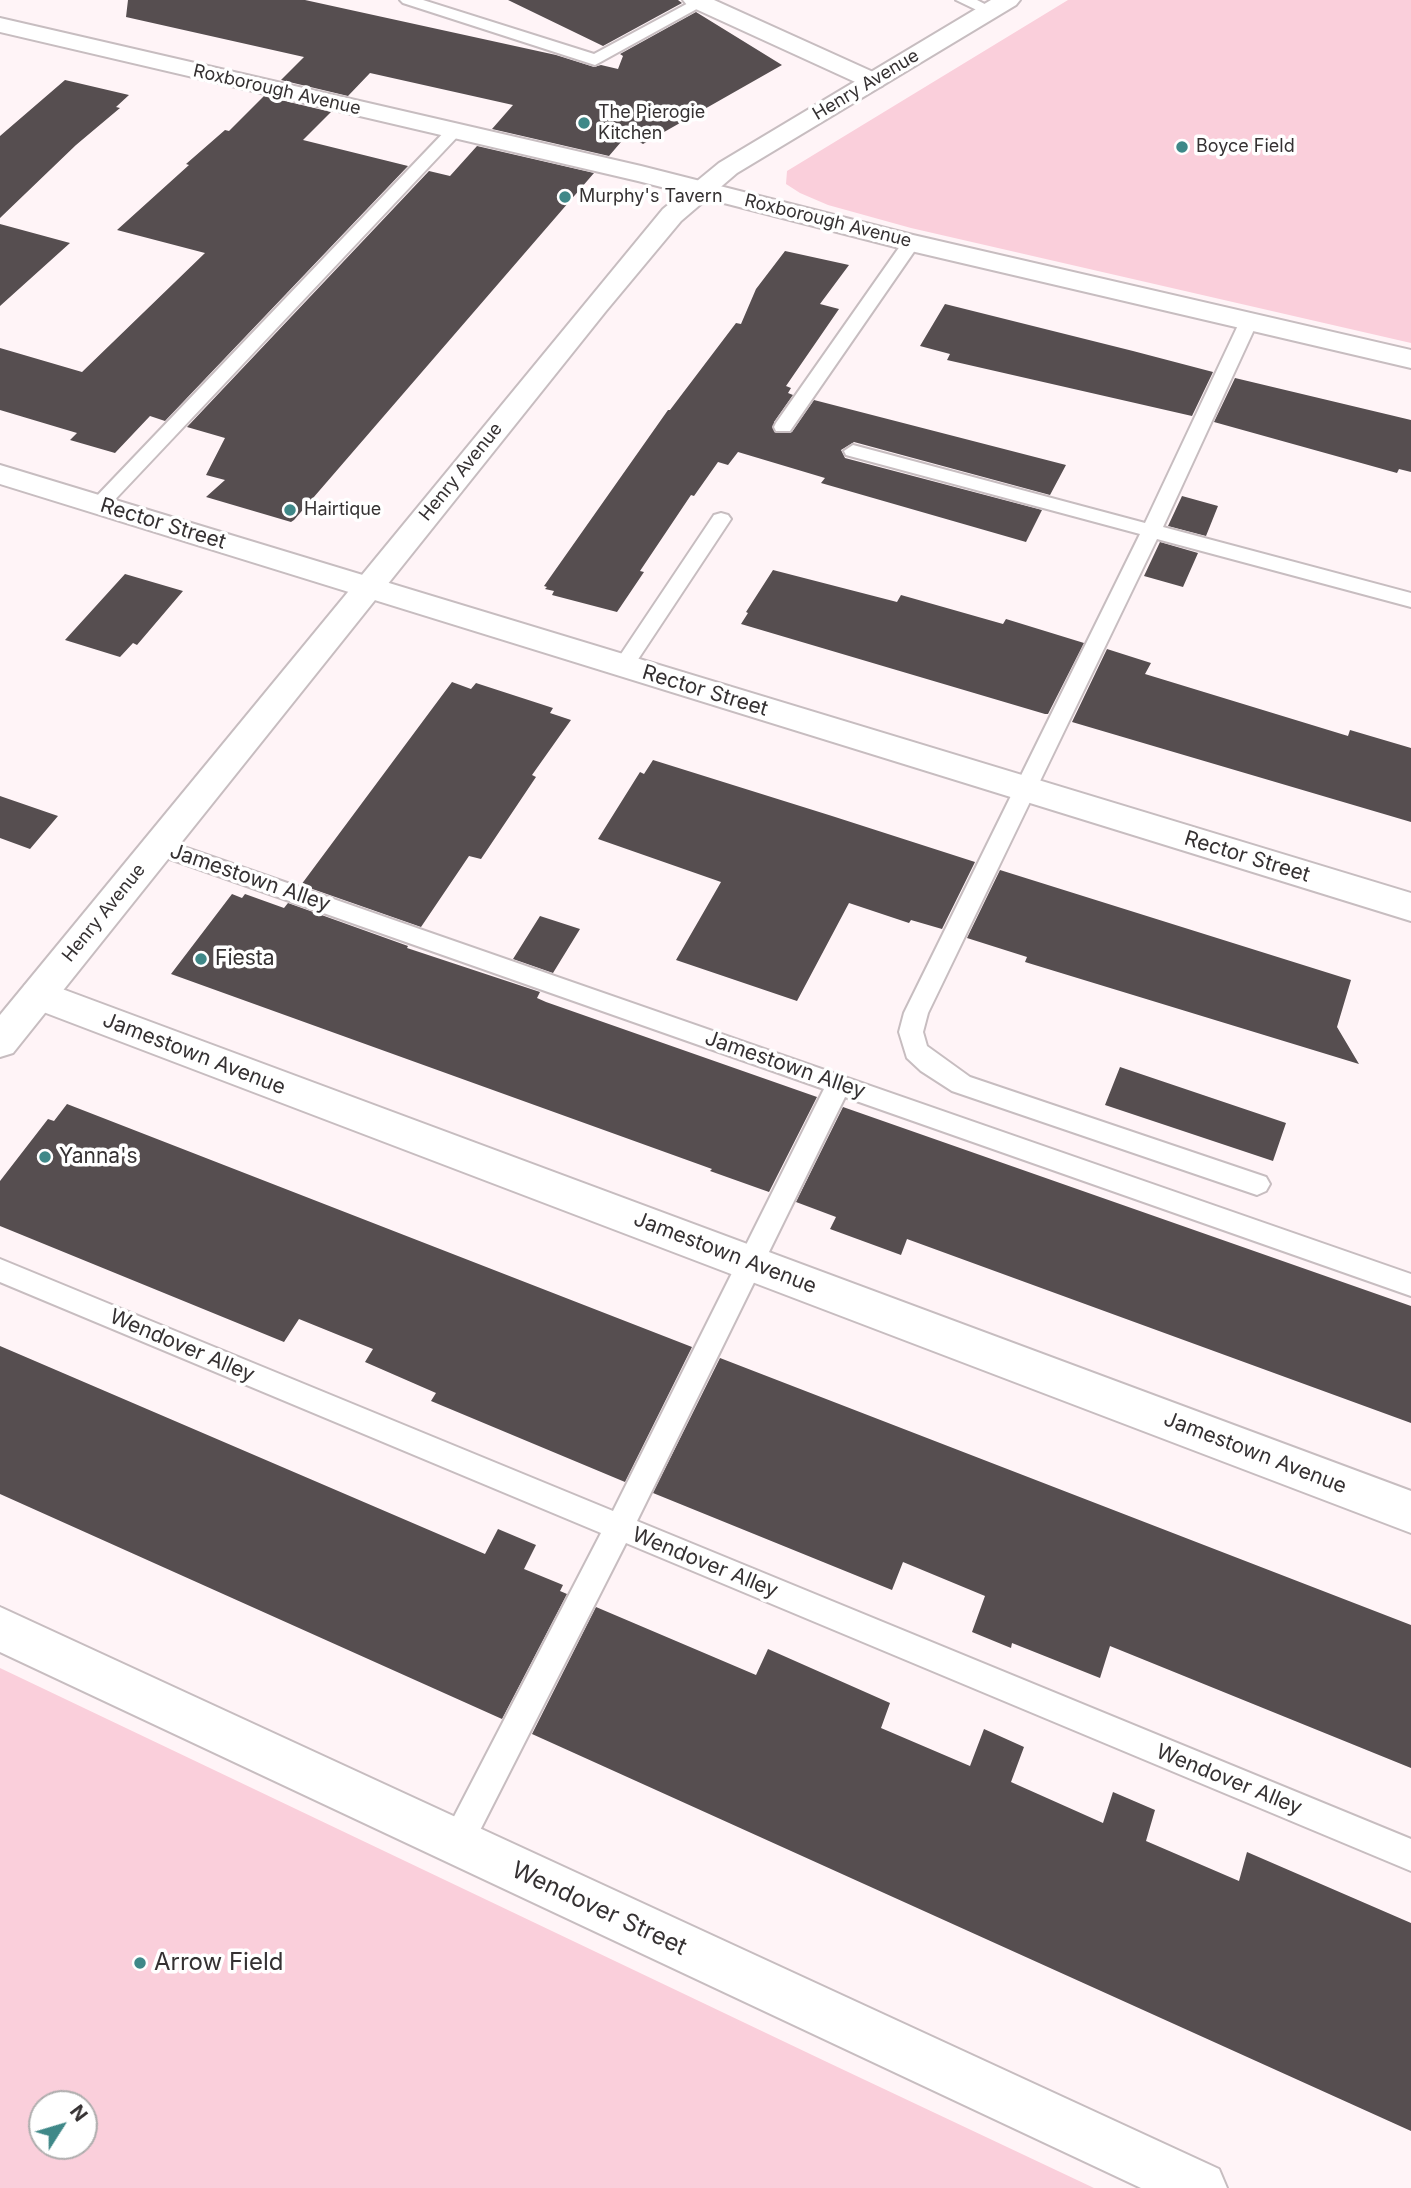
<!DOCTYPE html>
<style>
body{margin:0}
#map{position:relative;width:1411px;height:2188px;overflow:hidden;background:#fff4f7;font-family:Inter,sans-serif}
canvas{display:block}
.north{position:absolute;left:28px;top:2090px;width:70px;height:70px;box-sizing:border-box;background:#fff;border:2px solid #aeadad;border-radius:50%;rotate:53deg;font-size:19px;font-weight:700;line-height:28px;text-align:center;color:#353132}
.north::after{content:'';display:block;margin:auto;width:24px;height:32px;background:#3f8888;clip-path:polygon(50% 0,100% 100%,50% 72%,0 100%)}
</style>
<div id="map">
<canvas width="1411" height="2188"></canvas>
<div class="north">N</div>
</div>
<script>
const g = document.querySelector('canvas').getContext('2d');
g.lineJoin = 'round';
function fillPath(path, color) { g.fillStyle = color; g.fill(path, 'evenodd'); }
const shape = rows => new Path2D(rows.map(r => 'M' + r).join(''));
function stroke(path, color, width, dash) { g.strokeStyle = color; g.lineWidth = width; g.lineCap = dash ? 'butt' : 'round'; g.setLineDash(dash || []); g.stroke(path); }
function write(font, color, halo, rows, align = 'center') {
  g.font = font + ' Inter,sans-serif'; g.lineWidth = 7; g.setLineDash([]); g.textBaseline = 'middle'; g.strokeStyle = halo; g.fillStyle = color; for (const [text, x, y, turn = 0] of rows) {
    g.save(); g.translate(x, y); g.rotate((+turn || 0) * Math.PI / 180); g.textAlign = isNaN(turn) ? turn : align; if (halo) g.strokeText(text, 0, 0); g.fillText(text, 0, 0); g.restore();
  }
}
fillPath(shape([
 [1068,0,1411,0,1411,343,911,228,828,205,800,193,786,184,787,171],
 [0,1668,829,2063,1094,2188,0,2188],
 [42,2104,84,2104,84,2146,42,2146]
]), '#facfdb');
fillPath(shape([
 [128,0,305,0,556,55,594,67,601,65,618,69,623,56,620,54,696,12,782,65,643,144,627,135,609,156,492,129,513,105,370,73,348,96,281,80,304,57,126,17],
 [508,0,678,0,682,3,603,46],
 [65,80,129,95,116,107,120,108,76,145,0,218,0,136],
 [264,96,331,112,303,140,408,166,165,421,150,416,115,453,70,440,77,433,0,410,0,348,82,372,205,253,117,230,189,165,186,164,225,130,229,131],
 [477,146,594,173,294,520,291,522,206,497,225,480,206,475,225,438,187,427,429,171,450,176],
 [0,224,70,243,0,306],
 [785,251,849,265,820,304,839,309,786,386,791,388,788,393,793,395,774,422,774,432,792,432,814,400,1066,465,1050,495,854,442,841,450,845,458,1042,510,1026,542,821,483,825,478,738,452,728,465,718,462,694,496,691,495,640,571,644,572,617,612,552,595,554,591,545,589,547,587,544,586,668,410,670,410,736,323,741,324,756,289],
 [945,304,1133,351,1213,372,1192,416,947,360,950,354,920,346],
 [1235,378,1411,420,1411,472,1399,469,1397,473,1214,422],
 [1182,496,1218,506,1206,536,1168,526],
 [1160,542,1198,553,1183,587,1144,576],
 [773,570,897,602,901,595,1003,624,1006,619,1084,643,1048,714,1045,714,741,624,748,613,746,612],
 [125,574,183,591,137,645,133,643,120,657,65,640],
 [1107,649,1151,663,1145,674,1348,736,1350,730,1411,748,1411,822,1072,722],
 [452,682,471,689,476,683,479,684,553,708,550,713,571,720,532,775,536,777,481,859,469,856,421,927,301,885],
 [653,760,832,816,975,862,942,929,911,920,909,923,849,903,797,1001,676,960,721,882,598,839,640,772,644,774],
 [0,796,58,816,30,849,0,838],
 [1000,870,1351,980,1337,1027,1359,1064,1025,962,1027,957,967,938],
 [232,894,242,898,245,894,284,908,288,903,408,946,407,948,540,992,537,998,546,1002,817,1097,769,1192,710,1171,712,1169,171,974],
 [540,916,580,929,553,973,513,959],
 [1120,1067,1286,1123,1273,1161,1105,1105],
 [67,1104,692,1347,625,1482,431,1401,436,1393,365,1362,373,1349,299,1319,284,1342,0,1226,0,1181,48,1119,54,1121],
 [843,1107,1411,1306,1411,1423,907,1239,901,1255,830,1229,836,1217,796,1202],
 [0,1346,485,1554,498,1529,536,1545,524,1569,563,1585,560,1591,567,1594,502,1719,0,1494],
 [720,1358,1411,1625,1411,1768,1110,1646,1100,1678,1012,1643,1011,1648,972,1632,985,1596,903,1562,892,1590,653,1493],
 [596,1607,756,1675,768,1649,890,1703,881,1728,970,1766,984,1729,1024,1747,1011,1782,1103,1823,1113,1792,1155,1810,1146,1841,1239,1881,1247,1852,1411,1923,1411,2131,532,1734]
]), '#564e50');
const lane = shape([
 [400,0,423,0,594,54,694,0,713,0,595,65,403,3,400,0],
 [956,0,977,0,998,11,995,14,985,14,956,0],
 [454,126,462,131,460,134,107,508,93,508,90,504,93,500,448,128,454,126],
 [911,238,920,243,790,431,776,431,774,427,776,423,905,239,911,238],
 [1249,316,1258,321,1163,527,1411,593,1411,607,1157,539,928,1013,923,1032,927,1046,970,1077,1266,1177,1270,1184,1266,1191,1257,1195,952,1091,921,1071,907,1058,899,1032,904,1013,1140,534,846,455,844,451,853,445,1145,523,1240,321,1249,316],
 [721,513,728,515,731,519,631,670,617,670,614,665,617,660,714,515,721,513],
 [158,838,1411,1274,1411,1296,845,1097,637,1521,1411,1839,1411,1871,626,1543,468,1854,457,1858,446,1854,442,1843,446,1832,601,1533,0,1282,0,1259,613,1511,824,1089,150,852,147,846,150,840,158,838]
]);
const street = shape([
 [683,0,714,0,882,76,885,81,882,86,873,88,864,86,687,5,683,0],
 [0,18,641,166,913,235,1411,350,1411,368,911,251,638,181,0,32,0,18],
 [0,465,1411,893,1411,921,0,484,0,465],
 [38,980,1411,1491,1411,1533,25,1005,19,995,25,985,38,980],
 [0,1607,1219,2169,1227,2188,1141,2188,0,1652,0,1607]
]);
const primary = shape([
 [991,0,1020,0,1016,5,737,173,681,221,606,311,13,1053,0,1057,0,1015,663,209,719,163,991,0]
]);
stroke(lane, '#c7bdc0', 4);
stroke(street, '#c7bdc0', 4);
stroke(primary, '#c7bdc0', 4);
fillPath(lane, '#fff');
fillPath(street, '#fff');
fillPath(primary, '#fff');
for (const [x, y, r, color] of [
 [584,123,7,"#3f8888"],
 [1182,147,7,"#3f8888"],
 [565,197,7,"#3f8888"],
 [290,510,7,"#3f8888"],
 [201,959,7,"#3f8888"],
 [45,1157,7,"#3f8888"],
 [140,1963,7,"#3f8888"]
]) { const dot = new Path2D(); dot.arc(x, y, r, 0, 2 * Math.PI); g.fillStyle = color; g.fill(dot); stroke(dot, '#fff', 2.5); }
write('18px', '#353132', '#fff', [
 ["Henry Avenue",866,85,-31],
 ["Roxborough Avenue",277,90,13],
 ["Roxborough Avenue",828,221,14],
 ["Henry Avenue",461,472,-51],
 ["Henry Avenue",104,913,-51]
]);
write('18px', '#353132', '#fff', [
 ["The Pierogie",598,113],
 ["Kitchen",598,134],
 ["Boyce Field",1196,147],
 ["Murphy's Tavern",579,197],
 ["Hairtique",304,510]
], 'left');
write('21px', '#353132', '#fff', [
 ["Rector Street",163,524,17],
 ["Rector Street",705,691,17],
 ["Rector Street",1247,857,17],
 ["Jamestown Alley",250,878,19],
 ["Jamestown Avenue",194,1054,21],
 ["Jamestown Alley",785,1065,19],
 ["Jamestown Avenue",725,1253,21],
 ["Wendover Alley",182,1346,23],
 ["Jamestown Avenue",1255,1453,21],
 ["Wendover Alley",705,1563,22],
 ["Wendover Alley",1229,1780,22]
]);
write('21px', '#353132', '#fff', [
 ["Fiesta",215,959],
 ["Yanna's",59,1157]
], 'left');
write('24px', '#353132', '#fff', [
 ["Wendover Street",599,1909,25]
]);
write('24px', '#353132', '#fff', [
 ["Arrow Field",154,1963]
], 'left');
</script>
